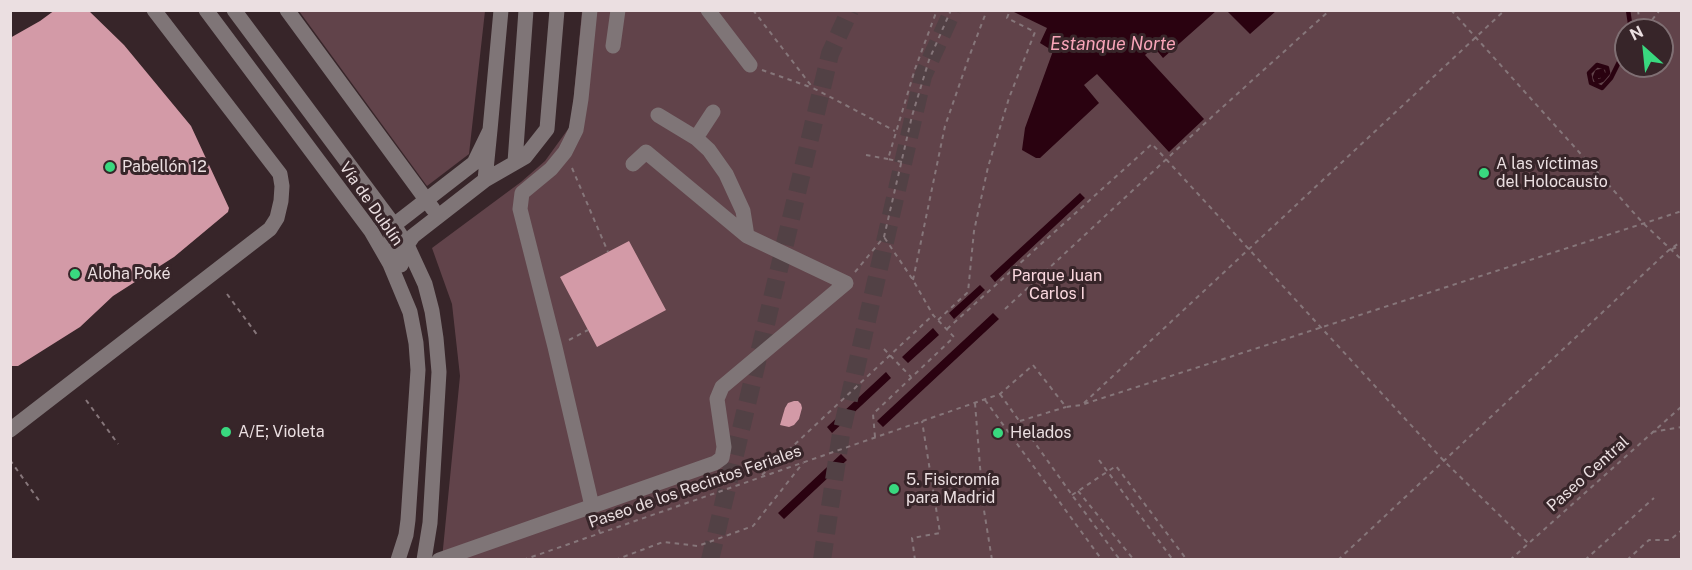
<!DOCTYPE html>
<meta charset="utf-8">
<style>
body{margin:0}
#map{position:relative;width:1692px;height:570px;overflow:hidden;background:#372529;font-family:"Public Sans",sans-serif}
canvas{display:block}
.frame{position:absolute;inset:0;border:12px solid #ebdfe1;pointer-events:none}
.north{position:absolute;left:1614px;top:18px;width:60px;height:60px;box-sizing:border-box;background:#372529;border:2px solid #7f6f73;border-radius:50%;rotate:333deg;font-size:16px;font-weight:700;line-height:24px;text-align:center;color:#ebdfe1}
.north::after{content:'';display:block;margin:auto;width:21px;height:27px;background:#39d87f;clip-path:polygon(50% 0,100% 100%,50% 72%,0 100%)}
</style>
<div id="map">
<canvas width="1692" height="570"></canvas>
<div class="frame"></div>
<div class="north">N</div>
</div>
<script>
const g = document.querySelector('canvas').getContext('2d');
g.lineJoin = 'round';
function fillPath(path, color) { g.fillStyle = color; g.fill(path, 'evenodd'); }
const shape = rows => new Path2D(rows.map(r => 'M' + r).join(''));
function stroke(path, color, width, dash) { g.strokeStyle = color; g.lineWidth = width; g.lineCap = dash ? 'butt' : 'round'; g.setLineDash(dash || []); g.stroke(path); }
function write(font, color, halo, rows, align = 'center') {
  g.font = font + ' "Public Sans",sans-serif'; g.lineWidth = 6; g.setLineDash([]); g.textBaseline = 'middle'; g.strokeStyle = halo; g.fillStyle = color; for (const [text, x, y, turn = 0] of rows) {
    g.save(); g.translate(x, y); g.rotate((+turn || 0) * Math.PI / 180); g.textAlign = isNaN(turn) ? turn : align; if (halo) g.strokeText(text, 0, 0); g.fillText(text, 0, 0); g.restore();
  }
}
fillPath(shape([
 [299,11,485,11,469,154,427,186],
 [582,11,1681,11,1681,559,442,559,460,376,452,304,432,248,521,182,545,161,571,125],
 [1626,30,1662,30,1662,66,1626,66]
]), '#61434a');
fillPath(shape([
 [1015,11,1216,11,1163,58,1154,47,1145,55,1204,119,1169,152,1097,74,1084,85,1099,103,1040,158,1036,158,1022,150,1025,128,1053,51,1040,43,1047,28,1014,12],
 [1227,11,1276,11,1250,34],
 [1080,193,1085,198,995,282,990,276],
 [980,285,985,290,954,319,949,313],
 [993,313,999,319,883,427,877,421],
 [933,328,939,335,908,363,902,357],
 [886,372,891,378,832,433,827,427],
 [841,454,847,460,784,519,778,513]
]), '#2a0210');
stroke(shape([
 [1628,10,1631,30],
 [1599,76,1603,74,1602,71,1597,72,1595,77,1597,82,1602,80,1608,73,1607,68,1597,65,1589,73,1591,83,1602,88,1611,78,1619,62,1622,51,1626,48]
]), '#2a0210', 4.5);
fillPath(shape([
 [55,10,88,10,124,45,191,126,229,208,228,212,174,257,113,296,80,327,18,366,10,366,10,38,40,21],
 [629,241,666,310,597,347,560,277],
 [794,401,798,401,801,404,802,408,799,419,794,425,789,427,780,425,785,408,788,403]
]), '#d39aa7');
stroke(shape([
 [710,560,830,54,850,10],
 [822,560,841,434,923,76,953,10]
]), '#524145', 18, [18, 9]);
stroke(shape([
 [753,10,813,88,895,131],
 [1451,10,1643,223,1682,260],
 [1638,10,1639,18,1642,30],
 [1652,20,1660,10],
 [762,70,813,88],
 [866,155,888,159],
 [902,162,888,159,915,69,937,10],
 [572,168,608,252],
 [1672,249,1682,245],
 [855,272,884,237,912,116,929,60,951,10],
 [913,280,945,126,969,57,987,10],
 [227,294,258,336],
 [1005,309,1215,114,1330,10],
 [938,320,968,292,974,231,988,167,1009,98,1035,32,1007,18,1010,10],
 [947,329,1152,144,1444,461,1528,543],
 [569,340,588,330],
 [884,349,911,377],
 [1000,394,1072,495,1120,560],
 [86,400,118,444],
 [985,400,1102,560],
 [975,403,983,504,992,560],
 [1084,403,1505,10],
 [1020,421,1066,407],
 [1652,432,1682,427],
 [875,437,873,414,954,337,933,315,913,280,884,237],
 [10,460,40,502],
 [1099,460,1173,560],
 [762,475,933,315],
 [1078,491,1134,560],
 [1072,495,1116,466,1187,560],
 [596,521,600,533],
 [523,560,1000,394,1033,365,1066,407,1081,405,1682,211],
 [615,560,663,542,698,546,753,526,803,463],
 [915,560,912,538,940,533,922,421],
 [1338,560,1669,250,1682,241],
 [1510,560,1682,406],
 [1585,560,1654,498],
 [1627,560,1649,540,1670,540,1682,530]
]), '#86767a', 2, [4.5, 4.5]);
stroke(shape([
 [206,10,371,231,390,264,410,312,416,343,418,370,408,520,406,535,398,560],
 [234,10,394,225,407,245,425,284,432,311,436,338,439,372,430,523,424,560],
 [287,10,433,209],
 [590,10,581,99,576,130,565,152,551,169,522,193,520,209,555,347,592,506],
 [708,10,750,65],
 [613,46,618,10],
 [658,115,696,138,709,150,726,174,743,211,747,236],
 [490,130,501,10],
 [696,138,713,112],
 [515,162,526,10],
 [485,180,525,157,547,129,557,10],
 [401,265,392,246,391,236,394,225,474,163,490,130,485,180,413,236,407,245],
 [10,430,270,229,277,218,281,201,282,186,280,174,154,10],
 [439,560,715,463,722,458,724,447,717,399,722,387,846,283,747,236,646,152,633,164]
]), '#7f7577', 15);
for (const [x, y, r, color] of [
 [110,167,6,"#39d87f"],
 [1484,173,6,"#39d87f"],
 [75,274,6,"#39d87f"],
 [226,432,6,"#39d87f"],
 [998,433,6,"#39d87f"],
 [894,489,6,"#39d87f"]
]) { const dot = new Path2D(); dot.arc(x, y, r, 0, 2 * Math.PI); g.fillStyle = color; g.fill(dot); stroke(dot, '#372529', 2); }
write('16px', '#ebdfe1', '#372529', [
 ["A las víctimas",1496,164],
 ["del Holocausto",1496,182],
 ["Pabellón 12",122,167],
 ["Aloha Poké",87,274],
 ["A/E; Violeta",238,432],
 ["Helados",1010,433],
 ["5. Fisicromía",906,480],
 ["para Madrid",906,498]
], 'left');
write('16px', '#ebdfe1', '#372529', [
 ["Vía de Dublín",371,204,55],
 ["Paseo Central",1588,474,-42],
 ["Paseo de los Recintos Feriales",695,487,-19]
]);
write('16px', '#fcd9e0', '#372529', [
 ["Parque Juan",1057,276],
 ["Carlos I",1057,294]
]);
write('italic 18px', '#f7a4b8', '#372529', [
 ["Estanque Norte",1113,44]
]);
</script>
